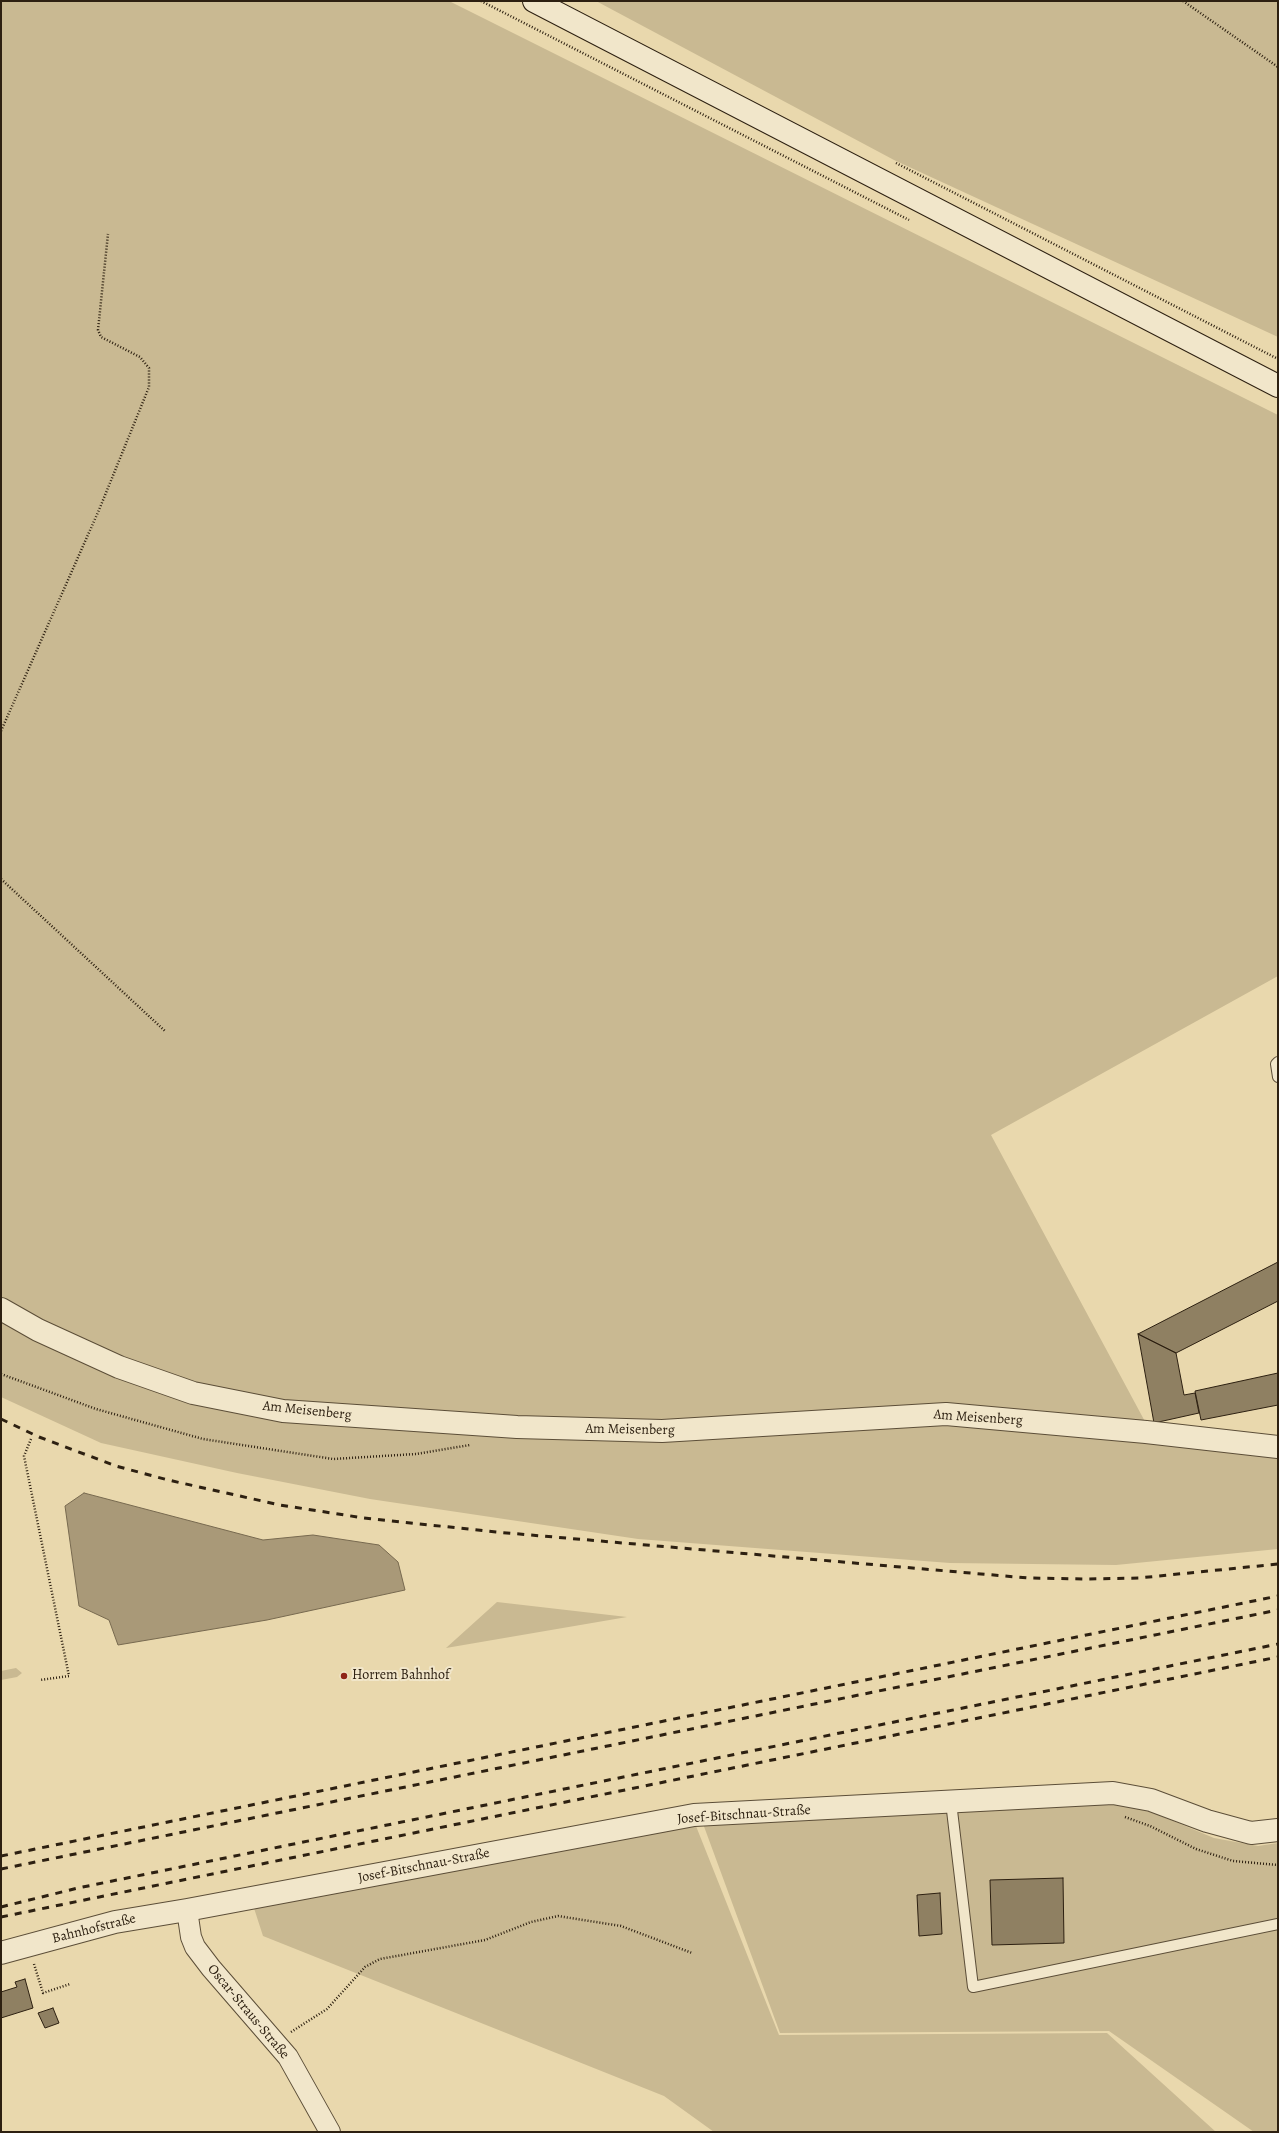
<!DOCTYPE html>
<meta charset="utf-8">
<style>
body{margin:0}
#map{position:relative;width:1279px;height:2133px;overflow:hidden;background:#e9d8ad;font-family:Alegreya,serif}
canvas{display:block}
.frame{position:absolute;inset:0;border:2px solid #2d2011;pointer-events:none}
</style>
<div id="map">
<canvas width="1279" height="2133"></canvas>
<div class="frame"></div>
</div>
<script>
const g = document.querySelector('canvas').getContext('2d');
g.lineJoin = 'round';
function fillPath(path, color) { g.fillStyle = color; g.fill(path, 'evenodd'); }
const shape = rows => new Path2D(rows.map(r => 'M' + r).join(''));
function stroke(path, color, width, dash) { g.strokeStyle = color; g.lineWidth = width; g.lineCap = dash ? 'butt' : 'round'; g.setLineDash(dash || []); g.stroke(path); }
function write(font, color, halo, rows, align = 'center') {
  g.font = font + ' Alegreya,serif'; g.lineWidth = 4; g.setLineDash([]); g.textBaseline = 'middle'; g.strokeStyle = halo; g.fillStyle = color; for (const [text, x, y, turn = 0] of rows) {
    g.save(); g.translate(x, y); g.rotate((+turn || 0) * Math.PI / 180); g.textAlign = isNaN(turn) ? turn : align; if (halo) g.strokeText(text, 0, 0); g.fillText(text, 0, 0); g.restore();
  }
}
fillPath(shape([
 [1,1,449,1,1278,415,1278,976,991,1135,1149,1429,1278,1455,1278,1549,1116,1565,950,1563,638,1539,370,1499,237,1473,101,1443,1,1397],
 [596,1,1278,1,1278,337,894,160],
 [497,1602,627,1617,446,1648],
 [16,1668,22,1673,17,1677,1,1680,1,1671],
 [1110,1801,1154,1813,1214,1838,1258,1846,1278,1843,1278,2132,1254,2132,1109,2031,780,2033,702,1821],
 [694,1821,779,2035,1107,2033,1216,2132,714,2132,664,2096,263,1936,252,1902]
]), '#c9b992');
const water = shape([
 [84,1493,263,1540,313,1535,379,1545,398,1562,405,1590,267,1620,118,1645,109,1620,79,1606,65,1506,84,1493]
]);
fillPath(water, '#a99978');
stroke(water, '#77694f', 1);
const building = shape([
 [1278,1262,1278,1301,1176,1353,1138,1334,1278,1262],
 [1138,1334,1176,1353,1184,1395,1195,1393,1199,1413,1154,1423,1138,1334],
 [1278,1373,1278,1405,1201,1420,1195,1391,1278,1373],
 [1063,1878,1064,1943,992,1945,990,1880,1063,1878],
 [940,1893,942,1934,919,1936,917,1895,940,1893],
 [25,1979,33,2008,1,2018,1,1992,17,1987,15,1982,25,1979],
 [53,2008,59,2023,45,2028,38,2013,53,2008]
]);
fillPath(building, '#8f8062');
stroke(building, '#2d2011', 1);
const service = shape([
 [1278,1062,1276,1064,1278,1077],
 [951,1802,973,1987,1278,1924]
]);
const minor = shape([
 [187,1910,191,1937,195,1947,211,1968,288,2057,330,2132]
]);
const tertiary = shape([
 [1,1309,38,1330,119,1367,193,1393,283,1411,517,1427,662,1431,946,1414,1146,1432,1278,1447],
 [1,1953,115,1922,187,1910,694,1815,1113,1793,1151,1800,1207,1821,1251,1833,1278,1830]
]);
const secondary = shape([
 [534,1,1278,386]
]);
stroke(service, '#5c4e38', 12);
stroke(minor, '#5c4e38', 22);
stroke(tertiary, '#5c4e38', 24);
stroke(secondary, '#2d2011', 24);
stroke(shape([
 [481,1,909,220],
 [1183,1,1278,67],
 [896,163,1278,359],
 [1,731,99,510,149,387,149,368,140,357,101,337,98,330,108,234],
 [1,879,165,1031],
 [1,1374,96,1409,203,1439,333,1459,416,1454,470,1445],
 [31,1439,24,1456,69,1676,40,1680],
 [1125,1817,1150,1826,1196,1849,1233,1861,1278,1865],
 [34,1964,43,1993,70,1984],
 [291,2032,327,2009,365,1967,380,1959,485,1940,531,1922,558,1916,621,1926,692,1953]
]), '#2d2011', 2.5, [1, 2]);
stroke(service, '#f1e6ca', 10);
stroke(minor, '#f1e6ca', 20);
stroke(tertiary, '#f1e6ca', 22);
stroke(secondary, '#f1e6ca', 22);
stroke(shape([
 [1,1419,39,1437,116,1466,168,1480,280,1505,364,1518,496,1532,1028,1578,1086,1579,1139,1578,1278,1564],
 [1,1856,1278,1596],
 [1,1869,1278,1610],
 [1,1907,78,1888,274,1848,1278,1644],
 [1,1917,1278,1657]
]), '#2d2011', 3, [7, 7]);
for (const [x, y, r, color] of [
 [344,1676,4,"#8f2418"]
]) { const dot = new Path2D(); dot.arc(x, y, r, 0, 2 * Math.PI); g.fillStyle = color; g.fill(dot); stroke(dot, '#f1e6ca', 1.5); }
write('14px', '#2d2011', '#f1e6ca', [
 ["Am Meisenberg",307,1411,6],
 ["Am Meisenberg",978,1418,4],
 ["Am Meisenberg",630,1430,1],
 ["Josef-Bitschnau-Straße",744,1815,-4],
 ["Josef-Bitschnau-Straße",424,1866,-11],
 ["Bahnhofstraße",94,1929,-14],
 ["Oscar-Straus-Straße",248,2012,50]
]);
write('14px', '#2d2011', '#f1e6ca', [
 ["Horrem Bahnhof",352,1676]
], 'left');
</script>
